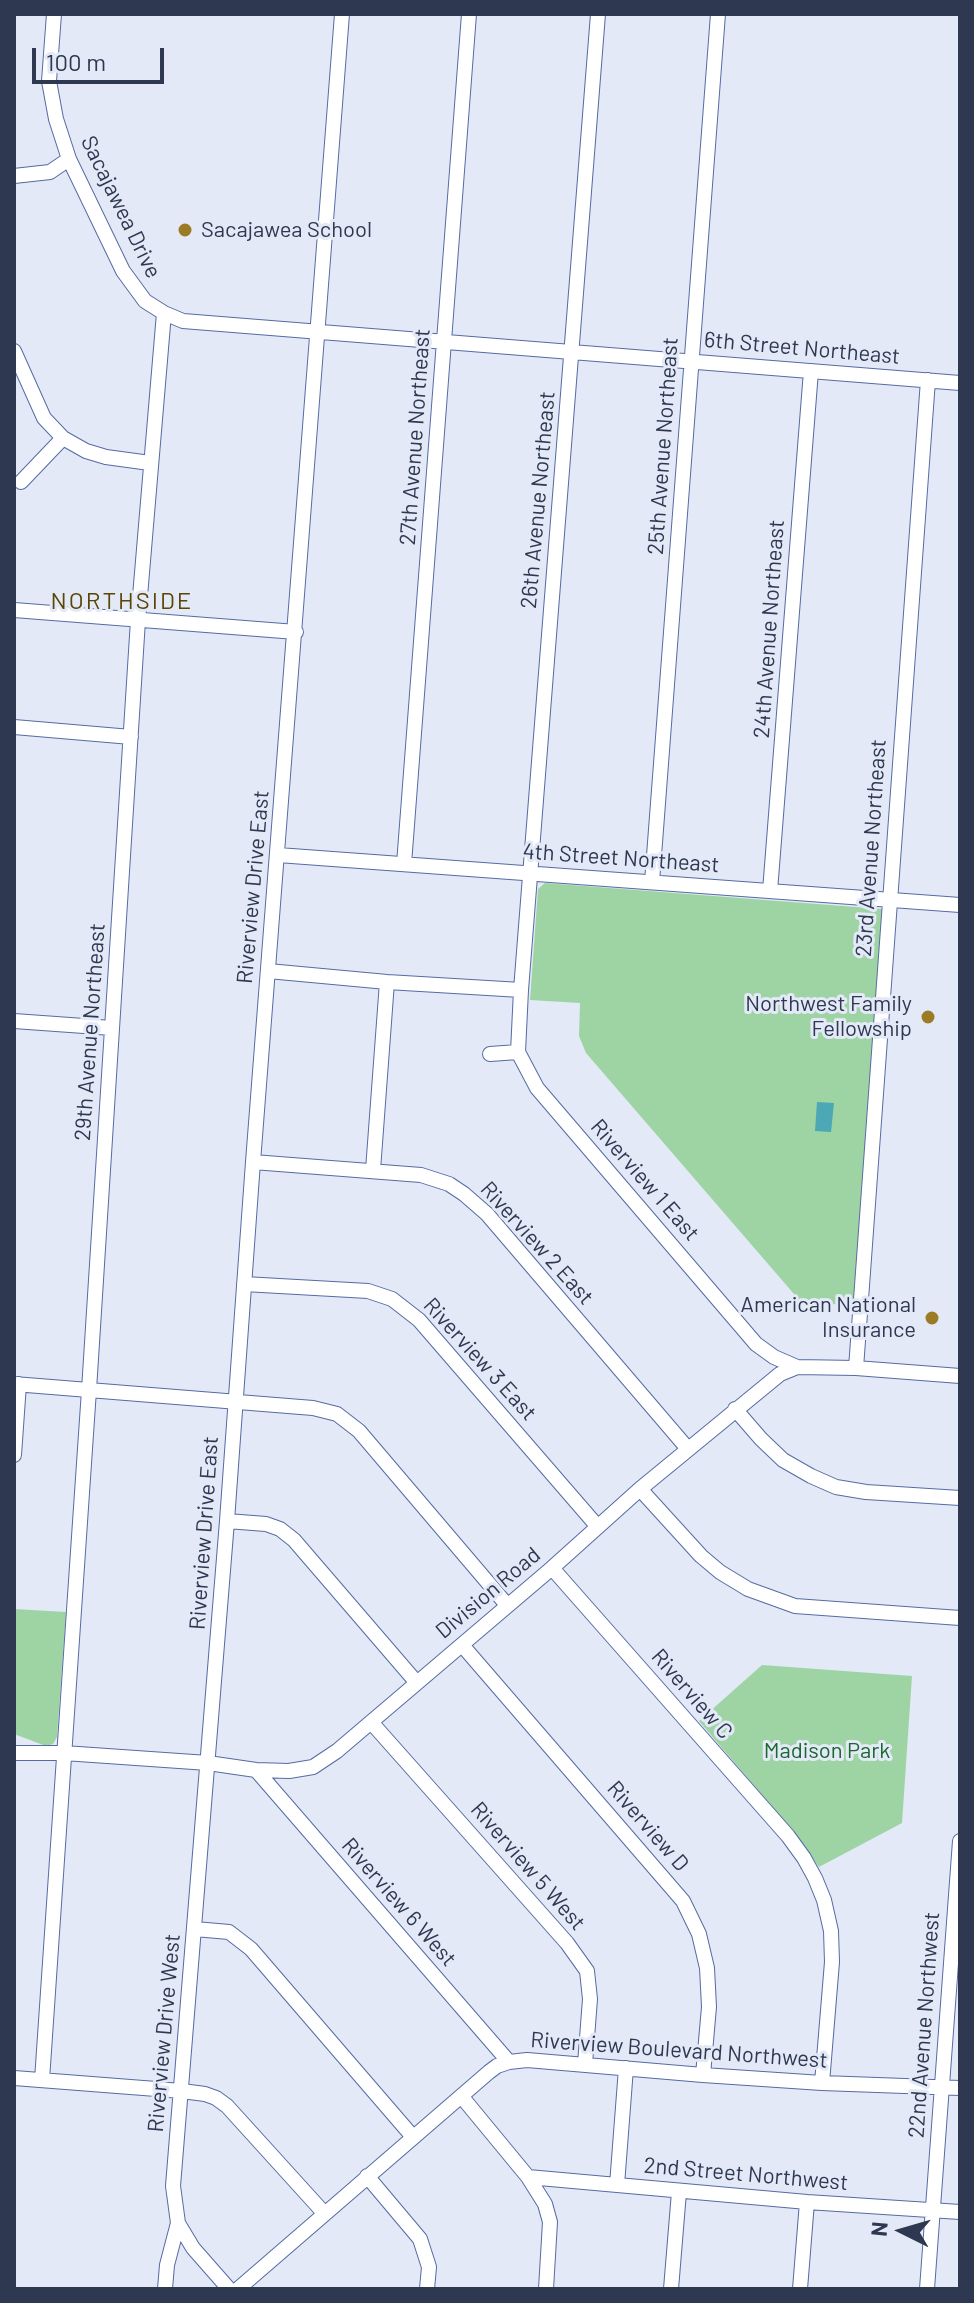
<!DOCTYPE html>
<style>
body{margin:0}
#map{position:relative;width:974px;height:2303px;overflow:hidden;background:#e3e9f6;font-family:Barlow,sans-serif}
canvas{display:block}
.frame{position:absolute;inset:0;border:16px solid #2e3851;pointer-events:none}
.north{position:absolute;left:862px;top:2191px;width:80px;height:80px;-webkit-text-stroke:6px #e3e9f6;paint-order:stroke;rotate:275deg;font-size:22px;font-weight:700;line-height:32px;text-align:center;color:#2e3851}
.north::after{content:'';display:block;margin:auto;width:28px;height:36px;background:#2e3851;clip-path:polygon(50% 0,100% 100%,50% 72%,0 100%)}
.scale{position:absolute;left:32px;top:48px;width:132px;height:36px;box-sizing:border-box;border:4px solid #2e3851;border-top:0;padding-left:10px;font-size:24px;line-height:28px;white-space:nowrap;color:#2e3851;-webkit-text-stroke:6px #e3e9f6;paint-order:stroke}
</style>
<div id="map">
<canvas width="974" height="2303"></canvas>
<div class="frame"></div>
<div class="north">N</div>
<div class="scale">100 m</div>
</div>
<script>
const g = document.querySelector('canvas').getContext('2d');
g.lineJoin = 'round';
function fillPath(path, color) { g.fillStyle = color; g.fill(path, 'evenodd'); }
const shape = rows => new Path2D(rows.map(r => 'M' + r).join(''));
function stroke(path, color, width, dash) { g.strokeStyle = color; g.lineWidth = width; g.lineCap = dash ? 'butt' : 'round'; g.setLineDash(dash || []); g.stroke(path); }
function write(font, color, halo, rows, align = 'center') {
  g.font = font + ' Barlow,sans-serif'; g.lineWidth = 6; g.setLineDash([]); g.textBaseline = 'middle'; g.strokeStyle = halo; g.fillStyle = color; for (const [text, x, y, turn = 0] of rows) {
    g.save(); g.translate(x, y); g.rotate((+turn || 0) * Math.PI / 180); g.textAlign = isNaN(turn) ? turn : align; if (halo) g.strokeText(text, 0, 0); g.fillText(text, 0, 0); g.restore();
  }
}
fillPath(shape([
 [545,883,882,909,853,1306,800,1301,586,1053,579,1036,580,1003,530,1000,538,889],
 [14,1609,66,1612,57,1737,53,1744,46,1746,14,1734],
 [762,1665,912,1676,902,1823,819,1867,791,1829,699,1721]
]), '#9ed4a4');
fillPath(shape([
 [817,1102,834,1103,831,1132,815,1131]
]), '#4da8b5');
const minor = shape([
 [54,14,49,81,56,119,69,159,123,271,145,301,164,313,183,321,960,383],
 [598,14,521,990,518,1052,537,1088,756,1344,774,1357,797,1367],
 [14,176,50,172,69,159],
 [14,351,44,418,63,438,86,451,106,457,150,463],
 [21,482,63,438],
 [14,610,296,632],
 [14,727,131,737],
 [278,855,960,905],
 [404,864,469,14],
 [652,882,718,14],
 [770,891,811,371],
 [268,971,387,982,521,990],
 [14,1021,112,1028],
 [490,1054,518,1052],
 [253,1162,421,1175,449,1184,464,1194,487,1214,688,1449],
 [373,1170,387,982],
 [244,1284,368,1291,392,1299,419,1320,598,1527],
 [856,1368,928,380],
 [14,1384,313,1408,337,1414,359,1431,507,1605],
 [735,1409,761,1439,783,1460,811,1476,836,1487,866,1492,960,1498],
 [14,1455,19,1384],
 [640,1489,701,1556,720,1572,748,1589,795,1606,960,1618],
 [227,1521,266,1524,280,1529,294,1540,417,1683],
 [552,1568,788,1836,804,1858,815,1878,824,1900,831,1931,832,1962,822,2083],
 [462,1645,683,1901,699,1934,707,1968,709,2007,703,2075],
 [371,1722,567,1943,587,1971,590,1999,585,2064],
 [14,1753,64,1753,208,1763,256,1770,289,1771,313,1767,337,1751,552,1568,640,1489,780,1374,797,1367,856,1368,960,1376],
 [256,1770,509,2062],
 [195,1929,229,1932,251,1949,413,2137],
 [14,2078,182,2091,205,2094,216,2098,227,2106,324,2213],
 [42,2080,89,1390,138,620,164,313],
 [462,2097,528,2177,545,2204,550,2222,546,2289],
 [367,2176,420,2239,429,2267,427,2289],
 [528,2177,807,2202,960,2212],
 [617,2185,626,2068],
 [165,2289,167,2265,178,2223],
 [229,2289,193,2248,178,2223,173,2186,227,1521,253,1162,342,14],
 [238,2289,489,2072,497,2066,509,2062,527,2060,703,2075,822,2083,960,2088],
 [671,2289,679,2192],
 [800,2289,807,2202],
 [927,2289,960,1841]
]);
stroke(minor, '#566ba3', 16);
stroke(minor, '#fff', 14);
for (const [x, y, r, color] of [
 [185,230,8,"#9b7b25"],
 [928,1017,8,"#9b7b25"],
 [932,1318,8,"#9b7b25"]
]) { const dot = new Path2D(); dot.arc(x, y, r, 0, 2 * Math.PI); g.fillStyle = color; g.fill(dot); stroke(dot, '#e3e9f6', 3); }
write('22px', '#2e3851', '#e3e9f6', [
 ["Sacajawea Drive",121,207,64],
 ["6th Street Northeast",802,348,5],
 ["27th Avenue Northeast",415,437,-86],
 ["25th Avenue Northeast",663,446,-86],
 ["26th Avenue Northeast",538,500,-85],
 ["24th Avenue Northeast",769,629,-86],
 ["23rd Avenue Northeast",871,848,-86],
 ["4th Street Northeast",621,858,4],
 ["Riverview Drive East",253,887,-85],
 ["29th Avenue Northeast",90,1032,-86],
 ["Riverview 1 East",645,1180,49],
 ["Riverview 2 East",537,1243,48],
 ["Riverview 3 East",480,1359,48],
 ["Riverview Drive East",204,1533,-86],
 ["Division Road",488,1593,-40],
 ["Riverview C",692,1694,49],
 ["Riverview D",648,1826,49],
 ["Riverview 5 West",528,1866,49],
 ["Riverview 6 West",399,1902,49],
 ["22nd Avenue Northwest",924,2025,-86],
 ["Riverview Drive West",164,2033,-85],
 ["Riverview Boulevard Northwest",679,2050,4],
 ["2nd Street Northwest",746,2174,5]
]);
write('22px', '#2e3851', '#e3e9f6', [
 ["Sacajawea School",201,230,"left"],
 ["Northwest Family",912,1004],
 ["Fellowship",912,1029],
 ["American National",916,1305],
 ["Insurance",916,1330]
], 'right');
write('22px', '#19682d', '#e3e9f6', [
 ["Madison Park",827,1751]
]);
g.letterSpacing = '2px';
write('24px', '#5b4505', '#e3e9f6', [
 ["NORTHSIDE",122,601]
]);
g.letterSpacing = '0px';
</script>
